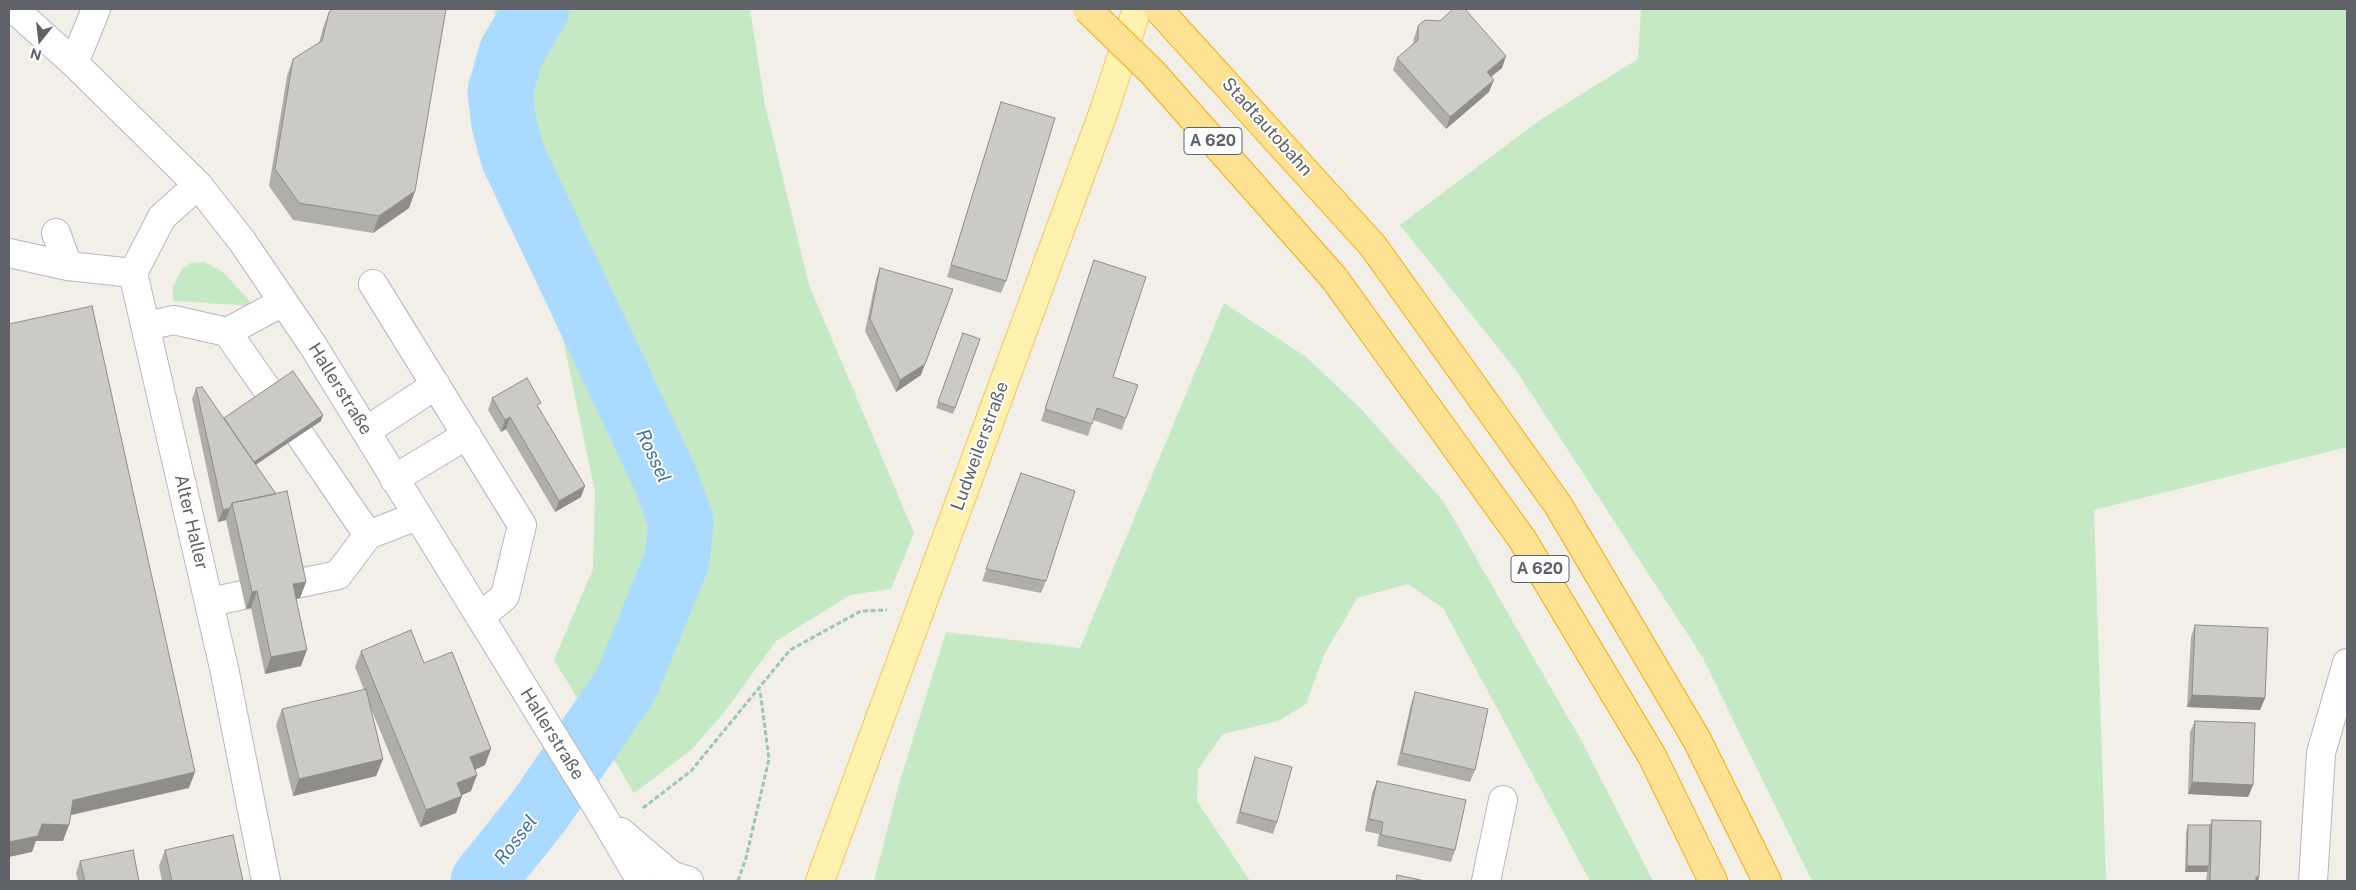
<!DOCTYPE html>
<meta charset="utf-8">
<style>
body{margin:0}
#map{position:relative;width:2356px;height:890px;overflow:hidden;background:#f1efe8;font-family:"Public Sans",sans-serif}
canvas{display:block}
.frame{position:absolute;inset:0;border:10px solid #5f6368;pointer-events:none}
.north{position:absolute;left:15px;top:15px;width:50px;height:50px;-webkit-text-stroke:4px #fff;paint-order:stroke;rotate:196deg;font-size:14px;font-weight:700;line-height:20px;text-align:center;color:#5f6368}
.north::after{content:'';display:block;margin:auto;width:18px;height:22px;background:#5f6368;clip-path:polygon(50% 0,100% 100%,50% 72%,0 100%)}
</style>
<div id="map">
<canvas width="2356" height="890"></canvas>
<div class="frame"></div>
<div class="north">N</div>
</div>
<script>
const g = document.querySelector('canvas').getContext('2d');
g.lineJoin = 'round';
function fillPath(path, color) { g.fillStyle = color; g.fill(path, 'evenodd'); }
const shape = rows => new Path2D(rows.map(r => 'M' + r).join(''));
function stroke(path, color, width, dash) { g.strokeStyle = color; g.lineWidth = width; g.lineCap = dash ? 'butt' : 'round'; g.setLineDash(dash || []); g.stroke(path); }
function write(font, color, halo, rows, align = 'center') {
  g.font = font + ' "Public Sans",sans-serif'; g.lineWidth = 4; g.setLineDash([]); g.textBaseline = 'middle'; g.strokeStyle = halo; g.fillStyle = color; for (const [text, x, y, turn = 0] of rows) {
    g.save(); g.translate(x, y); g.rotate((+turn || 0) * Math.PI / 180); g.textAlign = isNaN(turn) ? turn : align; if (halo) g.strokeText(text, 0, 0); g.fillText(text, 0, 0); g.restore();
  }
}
fillPath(shape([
 [494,9,750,9,765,105,809,285,914,533,891,589,850,595,776,641,726,710,691,750,634,793,554,660,593,569,595,492],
 [1641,9,2347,9,2347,447,2094,510,2106,881,1812,881,1703,658,1518,373,1400,225,1540,120,1638,59],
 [204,262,223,272,254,306,173,301,173,286,182,269,191,263],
 [1224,303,1306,357,1360,408,1444,502,1582,742,1653,881,1590,881,1443,608,1408,584,1357,598,1324,655,1306,704,1278,721,1223,734,1198,769,1197,801,1250,881,874,881,899,784,946,632,1080,648]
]), '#c5e8c5');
stroke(shape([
 [483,881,539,811,626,685,677,560,681,522,666,480,513,157,504,124,500,92,511,53,537,9]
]), '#aadaff', 65);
const minor = shape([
 [14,9,74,63,198,185,242,241,312,344,604,818,641,881],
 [74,63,96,9],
 [198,185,162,217,133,273,224,668,266,881],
 [56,233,68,266,133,273],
 [9,253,68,266],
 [373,284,522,525,505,596,480,617],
 [146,326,174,320,227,332,283,302],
 [227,332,269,392],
 [366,431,436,385],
 [300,435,368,535],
 [394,479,467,435],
 [210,602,338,575,368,535,417,516],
 [621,832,671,875,689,881],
 [1486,881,1503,800],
 [2313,881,2321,753,2347,663]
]);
const major = shape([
 [820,881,1105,108,1137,9]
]);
const highway = shape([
 [1158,9,1373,246,1558,505,1697,740,1767,881],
 [1334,278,1522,539,1652,756,1713,881]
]);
stroke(minor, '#b5b8bc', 30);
stroke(major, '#f2c960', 30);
stroke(highway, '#f9ab00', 30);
stroke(shape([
 [643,808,691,771,790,650,861,611,887,610],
 [738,881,746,858,769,759,760,690]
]), '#9cc7a9', 3, [5, 2.5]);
stroke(minor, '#fff', 28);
stroke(major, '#fff2af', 28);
stroke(highway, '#fde293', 28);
const highwayBridge = shape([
 [1087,9,1152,72,1334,278]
]);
stroke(highwayBridge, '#f9ab00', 30, []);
stroke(highwayBridge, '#fde293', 28);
fillPath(shape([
 [329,12,415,191,409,208,373,233,293,220,269,186,287,76,293,59,319,43,323,28],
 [1418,26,1506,56,1502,68,1491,77,1489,92,1446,129,1393,70,1397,58,1413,44,1414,38],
 [1001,102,1006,281,1001,293,947,277],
 [880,268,921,375,896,392,865,331,876,279],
 [1090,272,1113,377,1126,418,1122,430,1093,420,1088,436,1041,421],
 [963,333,980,339,953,414,936,408],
 [196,388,224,418,321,421,256,465,306,582,300,598,296,599,301,666,265,674,251,608,246,609,226,520,218,522,192,399],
 [492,398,539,408,581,497,555,512,506,429,501,432,488,410],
 [1021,473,1046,581,1041,593,982,581],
 [2195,625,2265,698,2260,710,2187,707,2191,637],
 [361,651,424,663,485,765,475,770,471,791,462,795,456,813,420,827,369,704,383,759,376,776,293,796,276,725,282,709,364,690,355,667],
 [1415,692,1475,770,1470,782,1397,765,1411,704],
 [2195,721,2253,785,2248,797,2188,794,2190,732],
 [1255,757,1277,822,1273,834,1236,823,1251,769],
 [1377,781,1455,850,1451,862,1377,846,1379,834,1365,831,1372,793],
 [2212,820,2259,877,2258,881,2206,881,2207,872,2185,872,2186,832,2188,825,2210,825],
 [165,850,243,881,162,881,159,866],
 [80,861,139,881,78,881,76,873]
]), '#afaea9');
fillPath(shape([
 [1506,56,1502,68,1482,84,1487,72],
 [1494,80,1489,92,1446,129,1450,117],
 [415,191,409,208,373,233,379,216],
 [953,289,921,375,896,392,900,380],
 [323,415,321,421,247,470,250,464],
 [510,417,506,429,501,432,505,420],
 [585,486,581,497,555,512,559,501],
 [230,508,226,520,218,522,223,510],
 [306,582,300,598,287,601,293,584],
 [257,591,251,608,246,609,252,592],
 [307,650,301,666,265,674,271,657],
 [2192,695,2265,698,2260,710,2187,707],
 [491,749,485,765,464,774,470,757],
 [383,759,376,776,293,796,299,779],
 [195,772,189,788,67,816,73,800],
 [477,775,471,791,451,800,457,783],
 [2192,782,2253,785,2248,797,2188,794],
 [462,796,456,813,420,827,426,810],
 [42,824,69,825,63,841,36,841,32,852,9,857,9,842],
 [2187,866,2209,866,2207,872,2185,872],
 [2256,877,2259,877,2258,881,2254,881]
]), '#8f8d8a');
const building = shape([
 [333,9,446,9,415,191,379,216,299,203,275,169,293,59,322,41,329,12,333,9],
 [1453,9,1465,9,1506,56,1487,72,1494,80,1450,117,1397,58,1418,40,1418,26,1422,22,1426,20,1440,21,1453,9],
 [1001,102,1055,118,1006,281,951,265,1001,102],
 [1094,260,1146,277,1113,377,1138,385,1126,418,1097,408,1092,424,1045,409,1094,260],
 [880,268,953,289,925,364,900,380,870,319,880,268],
 [92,306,195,772,73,800,69,825,42,824,38,836,9,842,9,324,92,306],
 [963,333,980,339,955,408,938,402,963,333],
 [293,371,323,415,254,462,224,418,293,371],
 [527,378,541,403,537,405,585,486,559,501,510,417,505,420,492,398,527,378],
 [202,387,276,494,232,503,230,508,223,510,196,388,202,387],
 [1021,473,1075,491,1046,581,986,569,1021,473],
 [287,491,306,582,293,584,307,650,271,657,257,591,252,592,232,503,287,491],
 [2195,625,2268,628,2265,698,2192,695,2195,625],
 [411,630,424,663,452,652,491,749,470,757,477,775,457,783,462,796,426,810,361,651,411,630],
 [366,689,383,759,299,779,282,709,366,689],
 [1415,692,1488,709,1475,770,1402,753,1415,692],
 [2195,721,2255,723,2253,785,2192,782,2195,721],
 [1255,757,1292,767,1277,822,1240,812,1255,757],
 [1377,781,1466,800,1455,850,1381,835,1383,822,1369,819,1377,781],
 [2212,820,2261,821,2259,877,2256,877,2256,881,2210,881,2212,820],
 [2188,825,2210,825,2209,866,2187,866,2188,825],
 [233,835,243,881,172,881,165,850,233,835],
 [133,850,139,881,85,881,80,861,133,850],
 [1397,875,1425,881,1396,881,1397,875]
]);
fillPath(building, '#cccac5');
stroke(building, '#8f8d8a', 1);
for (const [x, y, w] of [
 [1213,141,58],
 [1540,569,58]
]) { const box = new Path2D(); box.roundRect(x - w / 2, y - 13.5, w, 27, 4); g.fillStyle = '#fff'; g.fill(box); stroke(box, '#5f6368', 1); }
write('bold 16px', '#5f6368', null, [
 ["A 620",1213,141],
 ["A 620",1540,569]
]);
write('18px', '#5f6368', '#fff', [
 ["Stadtautobahn",1267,127,48],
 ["Hallerstraße",340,389,58],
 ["Ludweilerstraße",980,446,-70],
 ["Alter Haller",191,522,77],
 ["Hallerstraße",552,734,58]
]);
write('italic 19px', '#4174aa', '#fff', [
 ["Rossel",653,456,65],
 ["Rossel",516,840,-52]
]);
</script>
